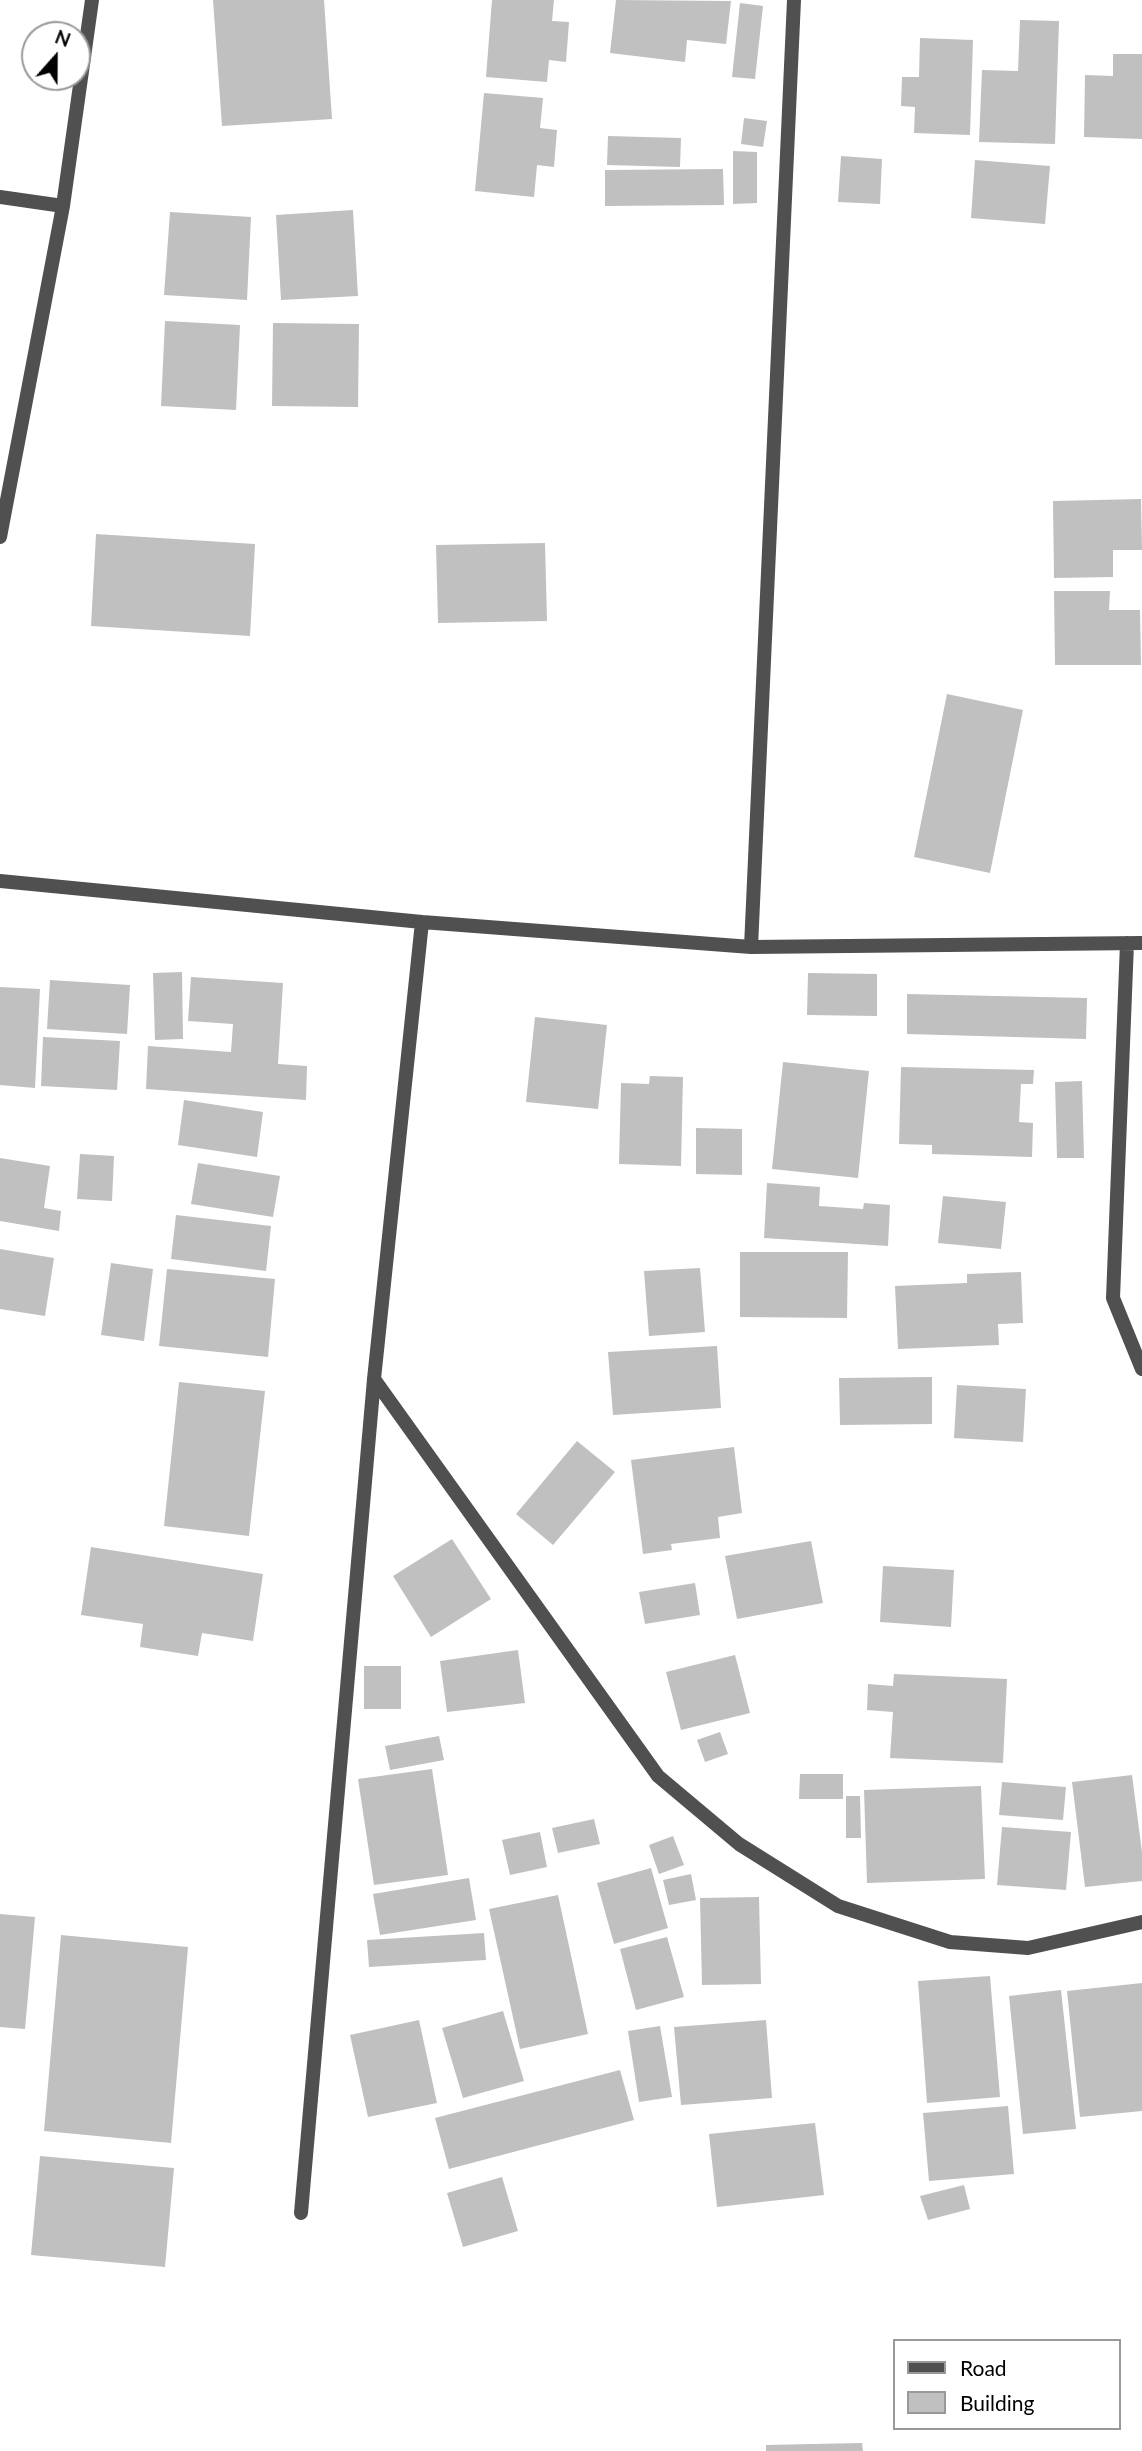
<!DOCTYPE html>
<style>
body{margin:0}
#map{position:relative;width:1142px;height:2451px;overflow:hidden;background:#fff;font-family:Lato,sans-serif}
canvas{display:block}
.legend{position:absolute;left:893px;top:2339px;width:228px;height:91px;box-sizing:border-box;background:#fff;border:2px solid #999;margin:0;padding:9px 12px;list-style:none;font-size:21px;color:#000}
.legend li{display:flex;align-items:center;gap:14px;height:35px}
.legend b{width:35px;border:2px solid #999}
.north{position:absolute;left:21px;top:21px;width:70px;height:70px;box-sizing:border-box;background:#fff;border:2px solid #999;border-radius:50%;rotate:21deg;font-size:19px;font-weight:700;line-height:28px;text-align:center;color:#000}
.north::after{content:'';display:block;margin:auto;width:24px;height:32px;background:#000;clip-path:polygon(50% 0,100% 100%,50% 72%,0 100%)}
</style>
<div id="map">
<canvas width="1142" height="2451"></canvas>
<ul class="legend">
<li><b style="height:9px;background:#505050"></b>Road</li>
<li><b style="height:19px;background:#c0c0c0"></b>Building</li>
</ul>
<div class="north">N</div>
</div>
<script>
const g = document.querySelector('canvas').getContext('2d');
g.lineJoin = 'round';
function fillPath(path, color) { g.fillStyle = color; g.fill(path, 'evenodd'); }
const shape = rows => new Path2D(rows.map(r => 'M' + r).join(''));
function stroke(path, color, width, dash) { g.strokeStyle = color; g.lineWidth = width; g.lineCap = dash ? 'butt' : 'round'; g.setLineDash(dash || []); g.stroke(path); }
fillPath(shape([
 [213,0,324,0,332,119,222,126],
 [492,0,554,0,552,21,569,22,566,62,549,60,547,82,486,77],
 [616,0,731,1,726,44,687,40,685,62,610,53],
 [740,3,763,6,755,79,732,77],
 [1020,20,1059,21,1055,144,979,142,982,70,1018,71],
 [920,38,973,40,970,135,914,133,915,107,901,106,902,77,919,77],
 [1113,54,1142,54,1142,139,1084,137,1085,75,1113,76],
 [484,93,543,98,540,128,557,130,554,167,537,165,534,197,475,191],
 [744,118,767,121,763,147,741,144],
 [608,136,681,138,680,167,607,165],
 [733,151,757,152,757,203,733,204],
 [841,156,882,159,880,204,838,202],
 [975,160,1050,166,1045,224,971,218],
 [723,169,724,205,605,206,605,170],
 [353,210,358,296,281,300,276,215],
 [170,212,251,217,247,300,164,295],
 [165,321,240,325,236,410,161,406],
 [273,323,359,324,358,407,272,406],
 [1141,499,1142,550,1113,550,1113,577,1054,578,1053,501],
 [96,534,255,544,250,636,91,626],
 [545,543,547,621,438,623,436,545],
 [1054,591,1110,591,1109,610,1140,610,1141,665,1055,665],
 [947,694,1023,710,990,873,914,857],
 [182,972,183,1039,155,1040,153,973],
 [808,973,877,974,877,1016,807,1015],
 [191,977,283,983,278,1064,307,1066,306,1100,146,1089,148,1046,231,1052,233,1024,188,1021],
 [50,980,130,985,127,1034,47,1029],
 [0,987,40,989,35,1088,0,1085],
 [907,994,1087,998,1086,1039,907,1034],
 [535,1017,607,1025,598,1109,526,1102],
 [43,1037,120,1041,117,1090,41,1086],
 [783,1062,869,1071,858,1178,772,1169],
 [901,1067,1034,1070,1033,1084,1021,1084,1019,1122,1033,1123,1032,1157,932,1154,932,1145,899,1144],
 [650,1076,683,1077,681,1166,619,1164,621,1083,649,1084],
 [1082,1081,1084,1158,1057,1158,1055,1082],
 [184,1100,263,1112,257,1157,178,1145],
 [696,1128,742,1129,742,1175,696,1174],
 [80,1154,114,1156,112,1201,77,1199],
 [0,1158,50,1166,44,1208,61,1211,59,1231,0,1221],
 [198,1163,280,1176,273,1217,191,1204],
 [767,1183,820,1187,819,1206,863,1209,864,1203,890,1205,888,1246,764,1238],
 [943,1196,1006,1202,1001,1249,938,1243],
 [176,1215,271,1226,266,1271,171,1259],
 [0,1249,54,1258,45,1316,0,1309],
 [740,1252,848,1252,847,1318,740,1317],
 [111,1263,153,1269,144,1341,101,1335],
 [700,1268,705,1332,649,1336,644,1271],
 [167,1269,275,1279,268,1357,159,1346],
 [1021,1272,1023,1323,998,1324,999,1345,898,1349,895,1286,967,1283,967,1274],
 [717,1346,721,1408,613,1415,608,1352],
 [932,1377,932,1424,840,1425,839,1378],
 [179,1382,265,1391,249,1536,164,1526],
 [957,1385,1026,1389,1023,1442,954,1438],
 [577,1441,615,1472,553,1545,516,1514],
 [734,1447,742,1513,718,1517,720,1538,671,1544,672,1550,643,1554,631,1460],
 [452,1539,491,1599,431,1637,393,1576],
 [811,1541,823,1603,737,1619,725,1556],
 [91,1547,263,1574,253,1641,202,1633,198,1656,140,1647,143,1624,81,1615],
 [883,1566,954,1570,951,1627,880,1622],
 [695,1583,700,1615,645,1624,639,1592],
 [518,1650,525,1703,447,1712,440,1661],
 [735,1655,750,1713,681,1730,666,1672],
 [364,1666,401,1666,401,1709,364,1709],
 [894,1674,1007,1679,1003,1763,890,1758,893,1712,867,1710,868,1684,893,1686],
 [720,1732,728,1754,705,1762,697,1740],
 [439,1736,444,1760,390,1770,385,1746],
 [432,1769,448,1875,374,1885,358,1779],
 [800,1774,843,1774,843,1799,799,1799],
 [1132,1775,1142,1852,1142,1881,1085,1887,1072,1782],
 [1002,1782,1066,1787,1063,1820,999,1815],
 [981,1786,985,1879,867,1883,864,1790],
 [846,1796,860,1796,861,1838,846,1838],
 [594,1819,600,1844,558,1853,552,1828],
 [1002,1827,1071,1832,1066,1890,997,1885],
 [540,1832,547,1867,510,1875,502,1840],
 [673,1836,684,1865,659,1874,649,1845],
 [651,1868,668,1928,614,1944,597,1883],
 [691,1874,696,1900,669,1905,663,1880],
 [469,1878,476,1920,380,1935,373,1894],
 [558,1895,588,2034,520,2049,489,1909],
 [759,1897,761,1984,702,1985,700,1898],
 [0,1914,35,1917,25,2029,0,2027],
 [484,1933,486,1960,369,1967,367,1940],
 [61,1935,188,1947,171,2143,44,2131],
 [667,1937,684,1997,636,2010,620,1949],
 [990,1976,1000,2097,927,2103,918,1981],
 [1142,1983,1142,2111,1080,2117,1067,1991],
 [1061,1990,1076,2129,1023,2134,1009,1996],
 [503,2011,524,2081,463,2098,442,2028],
 [419,2020,437,2103,368,2117,350,2035],
 [766,2020,772,2098,681,2105,674,2027],
 [660,2026,672,2097,639,2102,628,2031],
 [620,2070,634,2120,449,2169,435,2118],
 [1008,2106,1014,2174,929,2181,923,2113],
 [815,2123,824,2195,717,2207,709,2134],
 [40,2156,174,2168,165,2267,31,2255],
 [502,2177,518,2231,463,2247,447,2193],
 [964,2185,970,2209,928,2220,920,2196],
 [862,2443,863,2451,766,2451,766,2445]
]), '#c0c0c0');
stroke(shape([
 [0,197,63,206],
 [0,537,63,206,92,0],
 [0,881,422,922,751,947,1142,943],
 [1127,943,1113,1298,1142,1369],
 [751,947,794,0],
 [374,1379,658,1776,739,1844,838,1906,950,1942,1028,1948,1142,1922],
 [301,2213,374,1379,422,922]
]), '#505050', 14);
</script>
